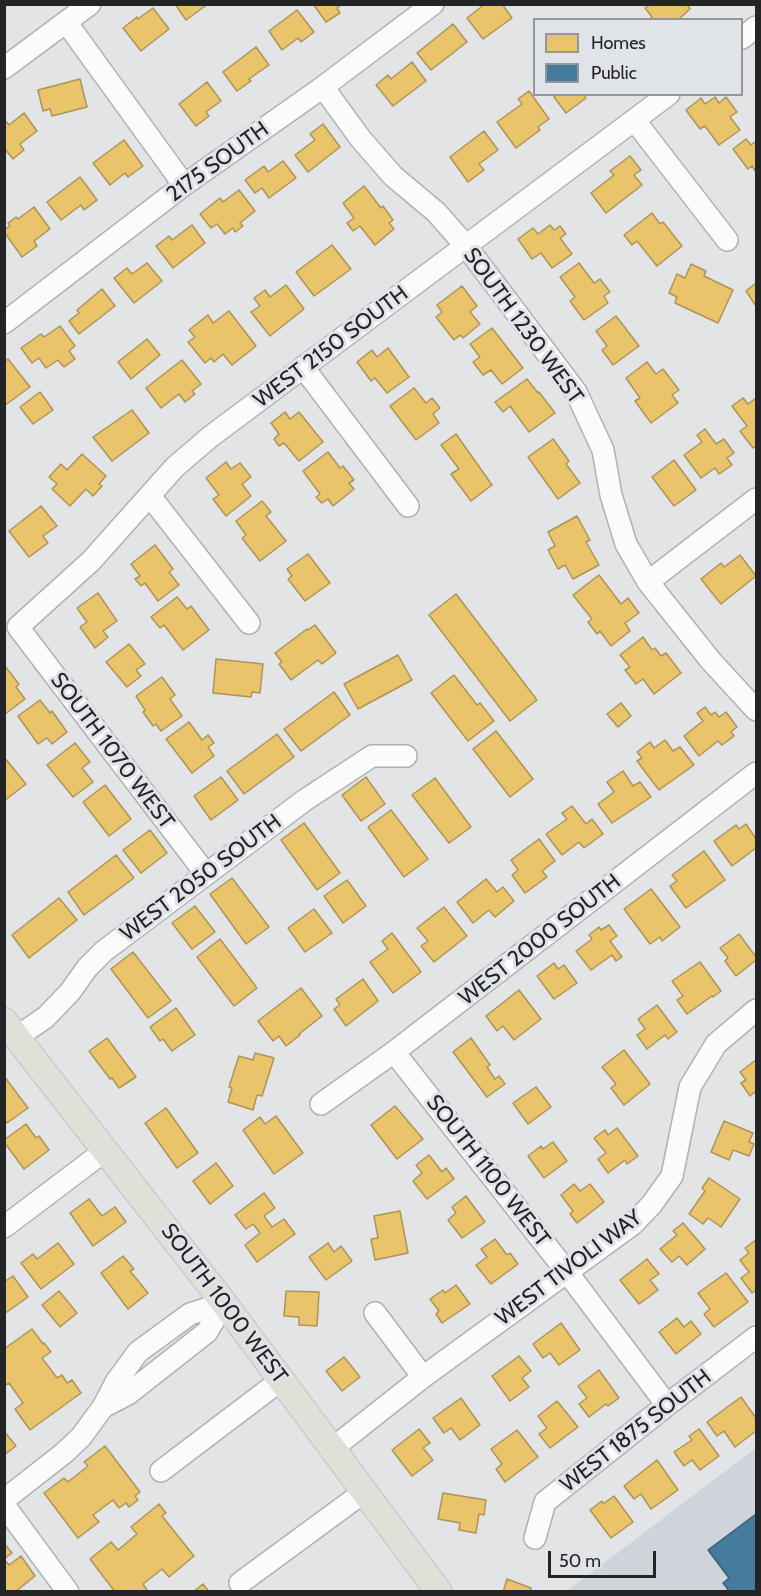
<!DOCTYPE html>
<style>
body{margin:0}
#map{position:relative;width:761px;height:1596px;overflow:hidden;background:#e2e4e6;font-family:Cabin,sans-serif}
canvas{display:block}
.frame{position:absolute;inset:0;border:6px solid #232426;pointer-events:none}
.legend{position:absolute;left:533px;top:18px;width:210px;height:78px;box-sizing:border-box;background:#e0e3e8;border:2px solid #94979a;margin:0;padding:8px 10px;list-style:none;font-size:18px;color:#232426}
.legend li{display:flex;align-items:center;gap:12px;height:30px}
.legend b{width:30px;border:2px solid #94979a}
.scale{position:absolute;left:548px;top:1551px;width:108px;height:27px;box-sizing:border-box;border:3px solid #232426;border-top:0;padding-left:8px;font-size:18px;line-height:21px;white-space:nowrap;color:#232426;-webkit-text-stroke:4px #e0e3e8;paint-order:stroke}
</style>
<div id="map">
<canvas width="761" height="1596"></canvas>
<div class="frame"></div>
<ul class="legend">
<li><b style="height:16px;background:#e9c46a"></b>Homes</li>
<li><b style="height:16px;background:#457b9d"></b>Public</li>
</ul>
<div class="scale">50 m</div>
</div>
<script>
const g = document.querySelector('canvas').getContext('2d');
g.lineJoin = 'round';
function fillPath(path, color) { g.fillStyle = color; g.fill(path, 'evenodd'); }
const shape = rows => new Path2D(rows.map(r => 'M' + r).join(''));
function stroke(path, color, width, dash) { g.strokeStyle = color; g.lineWidth = width; g.lineCap = dash ? 'butt' : 'round'; g.setLineDash(dash || []); g.stroke(path); }
function write(font, color, halo, rows, align = 'center') {
  g.font = font + ' Cabin,sans-serif'; g.lineWidth = 6; g.setLineDash([]); g.textBaseline = 'middle'; g.strokeStyle = halo; g.fillStyle = color; for (const [text, x, y, turn = 0] of rows) {
    g.save(); g.translate(x, y); g.rotate((+turn || 0) * Math.PI / 180); g.textAlign = isNaN(turn) ? turn : align; if (halo) g.strokeText(text, 0, 0); g.fillText(text, 0, 0); g.restore();
  }
}
fillPath(shape([
 [756,1448,756,1591,567,1591]
]), '#cfd4da');
const homes = shape([
 [175,4,208,4,186,20,175,4],
 [313,4,342,4,337,8,340,13,326,22,313,4],
 [485,4,502,4,512,18,483,39,467,18,485,4],
 [650,4,687,4,690,9,678,20,649,20,652,17,645,8,650,4],
 [153,8,169,29,141,51,123,28,137,17,138,19,153,8],
 [297,10,314,32,301,42,298,38,282,50,269,31,297,10],
 [453,24,467,42,431,70,417,53,453,24],
 [256,47,269,65,249,79,251,81,237,91,223,72,256,47],
 [412,62,426,81,393,106,376,85,388,75,391,79,412,62],
 [80,79,87,107,52,116,50,109,43,111,38,90,80,79],
 [207,82,221,101,206,112,209,116,196,126,179,104,207,82],
 [529,91,549,119,538,127,540,130,516,148,497,122,522,104,518,99,529,91],
 [557,94,584,94,586,98,566,113,554,97,557,94],
 [715,97,719,103,726,97,737,112,730,117,740,130,719,145,705,126,700,129,686,110,701,98,705,104,715,97],
 [24,113,37,131,20,144,24,150,13,159,4,148,4,119,9,125,24,113],
 [323,124,340,147,308,172,295,155,315,140,310,134,323,124],
 [484,131,498,150,479,164,484,170,468,182,450,157,484,131],
 [746,139,751,145,756,141,756,172,752,166,748,169,733,149,746,139],
 [124,140,143,166,128,177,125,173,110,185,93,163,124,140],
 [630,156,641,170,634,175,642,185,606,213,591,193,614,175,610,171,630,156],
 [283,161,296,178,269,198,262,188,255,193,245,180,264,166,268,172,283,161],
 [80,177,97,200,84,210,81,205,61,220,47,202,80,177],
 [364,186,381,208,383,206,393,220,389,223,394,229,375,245,360,226,353,231,347,223,354,218,343,203,364,186],
 [239,190,255,211,240,223,243,226,235,232,233,228,225,234,217,224,211,228,200,214,220,198,223,202,239,190],
 [34,207,50,229,34,241,37,246,22,257,4,232,4,230,10,226,8,223,16,217,18,219,34,207],
 [652,213,660,224,663,222,682,246,657,266,637,241,632,245,624,235,652,213],
 [192,225,205,243,173,268,156,246,169,236,172,240,192,225],
 [550,225,554,230,560,226,566,234,560,238,572,254,552,268,541,253,532,259,518,239,533,228,538,234,550,225],
 [332,245,351,269,314,296,296,272,332,245],
 [147,263,162,281,134,303,114,278,127,268,132,274,147,263],
 [579,263,594,283,600,279,610,292,604,296,608,303,584,320,570,301,575,297,560,277,579,263],
 [691,264,706,271,704,276,733,290,718,323,675,303,677,297,669,293,677,274,685,278,691,264],
 [756,283,756,306,746,291,756,283],
 [286,285,304,309,270,336,251,312,260,306,254,298,265,290,270,297,286,285],
 [462,286,477,306,470,312,480,324,463,338,460,335,454,340,436,317,442,312,437,305,462,286],
 [102,289,115,306,79,334,69,321,79,313,77,310,102,289],
 [229,311,256,346,232,365,223,354,214,362,211,358,205,363,188,342,195,337,189,330,208,315,213,323,229,311],
 [616,316,639,346,613,365,602,350,607,346,596,331,616,316],
 [60,326,75,346,69,351,75,359,64,367,58,360,46,368,39,358,32,363,21,348,41,334,44,337,60,326],
 [492,328,523,368,502,384,491,370,483,375,473,362,480,357,470,344,492,328],
 [147,339,160,355,131,379,118,362,147,339],
 [388,348,409,377,387,393,375,378,371,381,357,362,372,350,377,357,388,348],
 [8,359,30,387,4,406,4,362,8,359],
 [182,360,201,384,192,391,195,394,185,402,179,394,161,408,146,388,182,360],
 [647,362,656,374,663,369,679,390,672,395,678,403,651,423,635,401,640,398,626,378,647,362],
 [527,379,538,393,539,392,555,413,529,432,510,406,503,412,495,402,527,379],
 [414,388,426,403,432,398,440,408,433,414,439,423,416,440,390,406,414,388],
 [40,392,53,410,33,424,20,407,40,392],
 [743,398,748,404,756,398,756,446,753,448,740,431,747,426,732,406,743,398],
 [132,410,149,433,112,461,93,437,132,410],
 [285,412,290,419,299,412,323,442,299,461,284,443,279,446,274,439,279,434,271,423,285,412],
 [705,429,716,444,724,439,734,453,727,458,732,465,719,474,715,468,701,478,684,455,702,442,697,435,705,429],
 [456,434,492,485,471,501,451,474,459,469,441,445,456,434],
 [553,439,569,461,566,464,580,483,558,499,528,457,553,439],
 [328,452,340,468,343,466,354,480,349,483,354,489,333,506,328,499,322,503,316,497,320,494,303,471,328,452],
 [82,454,106,476,99,484,102,486,93,496,86,489,70,506,52,489,57,484,49,477,61,464,67,470,82,454],
 [674,460,696,490,674,506,652,477,674,460],
 [226,462,231,469,240,463,251,477,242,484,251,496,226,516,213,499,219,495,206,478,226,462],
 [262,501,271,512,266,516,286,541,260,561,242,538,246,535,236,521,262,501],
 [41,506,57,526,43,536,48,543,29,557,9,531,41,506],
 [577,516,590,540,586,542,599,565,573,579,565,565,558,569,548,550,555,546,548,532,577,516],
 [155,545,173,569,169,572,179,585,158,601,145,583,141,586,135,579,140,576,131,564,155,545],
 [308,554,330,583,305,601,288,579,292,576,287,569,308,554],
 [740,555,756,576,721,604,701,579,721,563,724,567,740,555],
 [599,575,621,604,628,598,639,613,625,623,630,631,611,646,600,631,597,634,588,622,592,619,573,595,599,575],
 [98,593,117,621,103,631,108,637,95,648,80,627,87,622,77,608,98,593],
 [456,594,537,700,510,721,429,615,456,594],
 [177,597,187,609,191,606,209,630,183,650,164,625,160,628,151,617,177,597],
 [315,625,336,653,322,664,318,660,291,680,279,664,282,662,275,653,307,629,308,630,315,625],
 [643,637,652,650,655,648,661,656,666,653,681,673,654,694,643,679,636,684,625,670,630,667,620,655,643,637],
 [129,644,145,664,136,670,141,676,127,687,106,662,129,644],
 [398,655,412,680,358,709,344,684,398,655],
 [216,659,263,664,260,693,252,692,251,697,213,693,216,659],
 [4,665,19,684,16,687,25,699,4,715,4,665],
 [454,675,477,705,480,703,494,721,468,741,431,693,454,675],
 [162,677,175,695,170,699,182,716,161,731,156,724,153,726,143,712,145,710,136,696,162,677],
 [334,692,350,715,301,751,284,729,334,692],
 [40,700,50,713,52,711,67,732,52,744,47,738,38,744,18,716,40,700],
 [621,703,631,716,618,727,607,714,621,703],
 [705,707,711,715,715,712,719,717,726,712,737,727,731,732,734,736,722,745,718,741,699,756,684,736,703,721,697,713,705,707],
 [189,722,202,740,208,735,214,743,208,747,214,756,192,773,166,739,189,722],
 [496,731,533,779,510,797,473,749,496,731],
 [277,734,294,757,244,794,227,771,277,734],
 [665,740,673,751,680,747,694,765,659,790,637,761,642,758,637,752,650,742,654,748,665,740],
 [75,743,90,762,82,768,93,782,73,797,47,765,75,743],
 [4,757,26,784,4,801,4,757],
 [623,771,633,786,640,782,651,797,612,823,598,804,614,792,607,782,623,771],
 [221,777,238,800,211,820,194,796,221,777],
 [366,777,385,804,361,821,342,795,366,777],
 [435,778,471,827,449,843,412,795,435,778],
 [105,785,131,819,109,836,83,802,105,785],
 [572,806,586,824,592,819,603,834,584,848,579,842,562,855,546,834,567,819,562,813,572,806],
 [391,810,428,859,404,877,368,827,391,810],
 [304,823,340,873,317,890,281,840,304,823],
 [746,824,756,839,756,848,732,866,714,841,736,825,739,829,746,824],
 [150,830,167,853,141,873,123,850,150,830],
 [539,839,555,861,542,871,547,877,525,893,512,875,518,870,511,860,539,839],
 [704,851,725,880,686,908,670,886,677,881,672,875,704,851],
 [116,855,134,878,84,915,68,892,116,855],
 [232,878,269,927,246,944,210,894,232,878],
 [486,879,497,892,503,887,514,901,495,917,489,910,473,923,457,902,486,879],
 [347,880,366,906,343,923,324,896,347,880],
 [651,889,680,927,662,941,660,937,650,944,624,909,651,889],
 [59,898,77,920,29,958,12,935,59,898],
 [195,906,215,932,192,949,172,923,195,906],
 [444,907,467,936,434,962,421,946,428,941,417,928,444,907],
 [314,909,332,933,305,952,288,928,314,909],
 [609,925,617,936,610,941,622,957,616,961,612,955,591,970,576,951,592,939,589,935,599,927,601,930,609,925],
 [392,933,421,972,393,993,370,962,388,949,382,941,392,933],
 [739,934,756,957,756,960,736,976,725,961,728,958,720,948,739,934],
 [220,939,257,988,234,1006,197,957,220,939],
 [133,952,171,1001,148,1018,111,969,133,952],
 [700,962,721,991,713,997,712,996,687,1014,677,1000,683,996,672,981,700,962],
 [554,963,558,969,564,965,577,983,554,999,537,976,554,963],
 [363,979,378,1001,346,1026,334,1009,340,1005,336,999,363,979],
 [301,988,322,1016,299,1034,300,1035,286,1046,279,1036,273,1041,258,1021,301,988],
 [519,990,541,1019,514,1040,503,1026,497,1031,486,1016,519,990],
 [657,1005,677,1032,668,1039,665,1035,647,1049,637,1035,645,1029,638,1019,657,1005],
 [176,1008,195,1035,172,1051,163,1039,160,1041,150,1027,176,1008],
 [107,1038,136,1077,119,1088,112,1078,110,1079,89,1051,107,1038],
 [471,1038,490,1065,487,1067,495,1079,499,1076,505,1084,487,1097,453,1052,471,1038],
 [624,1050,650,1084,624,1105,611,1088,616,1084,602,1067,624,1050],
 [255,1053,274,1058,262,1096,257,1095,253,1110,228,1102,232,1088,229,1087,239,1056,253,1060,255,1053],
 [756,1060,756,1091,750,1096,741,1083,746,1080,740,1072,756,1060],
 [4,1076,28,1108,7,1123,4,1119,4,1076],
 [536,1087,551,1107,528,1124,513,1103,536,1087],
 [395,1106,423,1139,397,1159,371,1125,395,1106],
 [166,1108,198,1153,177,1168,145,1123,166,1108],
 [276,1116,303,1153,274,1174,243,1130,260,1117,265,1124,276,1116],
 [724,1121,753,1133,749,1142,754,1144,749,1156,733,1150,729,1160,711,1152,724,1121],
 [26,1124,36,1138,39,1136,49,1150,24,1169,4,1142,4,1140,26,1124],
 [617,1128,638,1156,627,1164,625,1160,608,1173,598,1159,606,1153,594,1138,605,1130,608,1135,617,1128],
 [553,1142,567,1161,544,1178,528,1156,541,1146,543,1149,553,1142],
 [429,1155,442,1172,446,1168,454,1179,427,1199,413,1181,422,1173,416,1165,429,1155],
 [216,1163,233,1186,210,1204,193,1181,216,1163],
 [709,1178,740,1199,721,1227,708,1218,703,1224,689,1214,705,1191,702,1188,709,1178],
 [574,1184,580,1191,590,1184,604,1202,577,1223,570,1214,573,1211,561,1195,574,1184],
 [264,1193,275,1208,264,1216,272,1227,284,1219,295,1234,257,1262,245,1245,260,1233,253,1224,246,1229,235,1215,264,1193],
 [466,1196,485,1222,462,1238,448,1220,456,1213,452,1207,466,1196],
 [89,1199,102,1216,115,1207,126,1222,93,1246,70,1213,89,1199],
 [400,1211,408,1253,375,1260,371,1239,378,1238,374,1216,400,1211],
 [683,1223,705,1249,687,1265,679,1256,672,1262,660,1249,677,1235,673,1231,683,1223],
 [495,1239,507,1255,510,1253,518,1264,491,1284,476,1265,487,1257,481,1249,495,1239],
 [756,1240,756,1290,752,1293,741,1278,749,1272,740,1260,749,1253,745,1248,756,1240],
 [58,1243,74,1264,41,1289,21,1263,33,1254,37,1259,58,1243],
 [328,1243,334,1252,341,1246,352,1261,326,1280,309,1257,328,1243],
 [123,1256,134,1269,130,1271,148,1293,128,1309,101,1273,123,1256],
 [647,1259,659,1274,650,1280,658,1290,639,1304,620,1280,647,1259],
 [726,1273,748,1302,714,1327,704,1314,710,1309,698,1293,726,1273],
 [13,1276,28,1297,4,1314,4,1282,13,1276],
 [456,1285,470,1304,442,1323,436,1314,439,1311,430,1299,443,1290,445,1293,456,1285],
 [59,1291,77,1313,60,1327,42,1305,59,1291],
 [286,1291,319,1292,317,1326,299,1325,299,1317,284,1316,286,1291],
 [677,1318,684,1327,691,1321,701,1334,676,1354,659,1332,677,1318],
 [561,1323,580,1350,559,1365,550,1353,543,1358,533,1344,561,1323],
 [32,1329,43,1344,44,1343,51,1352,42,1358,57,1378,62,1375,67,1383,72,1380,81,1393,30,1430,15,1409,23,1403,9,1383,4,1386,4,1349,32,1329],
 [519,1356,531,1371,522,1378,529,1387,510,1401,492,1376,519,1356],
 [344,1357,360,1377,342,1391,326,1371,344,1357],
 [599,1370,619,1398,608,1406,606,1404,589,1417,579,1404,587,1398,578,1386,599,1370],
 [741,1397,756,1418,756,1431,735,1447,724,1431,717,1436,707,1422,741,1397],
 [461,1398,480,1425,460,1440,451,1428,444,1433,433,1418,461,1398],
 [557,1401,578,1427,550,1448,539,1434,547,1428,538,1416,557,1401],
 [419,1429,430,1443,423,1448,433,1460,412,1476,392,1450,419,1429],
 [699,1429,719,1456,700,1470,692,1460,684,1466,674,1452,692,1440,689,1436,699,1429],
 [517,1430,538,1457,505,1482,496,1469,502,1464,491,1449,517,1430],
 [4,1431,16,1446,4,1455,4,1431],
 [105,1446,140,1492,135,1496,138,1500,129,1507,126,1503,119,1508,113,1500,93,1515,99,1522,78,1538,44,1493,64,1478,68,1482,88,1466,84,1462,105,1446],
 [657,1460,678,1490,651,1509,641,1494,634,1499,624,1486,657,1460],
 [443,1493,486,1500,484,1515,479,1514,476,1533,459,1530,460,1523,438,1519,443,1493],
 [614,1496,633,1522,611,1538,590,1510,602,1501,603,1504,614,1496],
 [159,1504,166,1513,162,1516,194,1556,169,1577,162,1569,143,1584,147,1590,146,1592,115,1592,90,1559,111,1542,118,1550,137,1534,131,1527,159,1504],
 [4,1543,12,1553,4,1559,4,1543],
 [21,1556,35,1576,15,1592,4,1592,4,1559,9,1565,21,1556],
 [507,1579,531,1588,530,1592,503,1592,507,1579],
 [203,1584,209,1592,193,1592,203,1584]
]);
fillPath(homes, '#e9c46a');
stroke(homes, '#ae9456', 1.5);
const public = shape([
 [756,1514,756,1592,730,1592,723,1583,729,1578,708,1550,756,1514]
]);
fillPath(public, '#457b9d');
stroke(public, '#3b6179', 1.5);
const minor = shape([
 [66,22,184,185],
 [742,38,756,27],
 [4,68,90,4],
 [323,87,360,138,393,176,436,212,466,246,576,392,603,450,611,495,626,544,648,582,711,661,756,710],
 [635,121,727,240],
 [4,323,184,185,323,87,433,4],
 [303,367,408,506],
 [150,496,249,623],
 [648,582,756,499],
 [206,874,18,627,91,561,175,467,210,437,669,94],
 [17,1037,46,1017,70,992,87,968,104,951,305,800,372,756,406,756],
 [394,1052,567,1272,667,1405],
 [321,1104,394,1052,756,773],
 [4,1227,106,1150],
 [375,1313,423,1377],
 [103,1407,128,1394,207,1332,224,1303],
 [333,1448,423,1377,633,1224,652,1204,672,1176,690,1087,716,1044,756,1010],
 [161,1471,281,1380],
 [4,1500,64,1453,81,1437,103,1407,116,1382,138,1352,190,1314,224,1303],
 [4,1505,68,1592],
 [535,1538,545,1502,667,1405,756,1337],
 [240,1583,364,1492]
]);
const major = shape([
 [4,1021,224,1303,439,1592]
]);
stroke(minor, '#afb1b2', 24);
stroke(major, '#c0c1c3', 28);
stroke(minor, '#fbfbfb', 21);
stroke(major, '#dfe0d8', 26);
write('22px', '#232426', '#e0e3e8', [
 ["2175 SOUTH",218,162,-36],
 ["SOUTH 1230 WEST",523,326,54],
 ["WEST 2150 SOUTH",331,347,-37],
 ["SOUTH 1070 WEST",112,751,53],
 ["WEST 2050 SOUTH",201,878,-37],
 ["WEST 2000 SOUTH",540,940,-38],
 ["SOUTH 1100 WEST",488,1171,52],
 ["WEST TIVOLI WAY",569,1268,-37],
 ["SOUTH 1000 WEST",224,1304,53],
 ["WEST 1875 SOUTH",636,1431,-38]
]);
</script>
